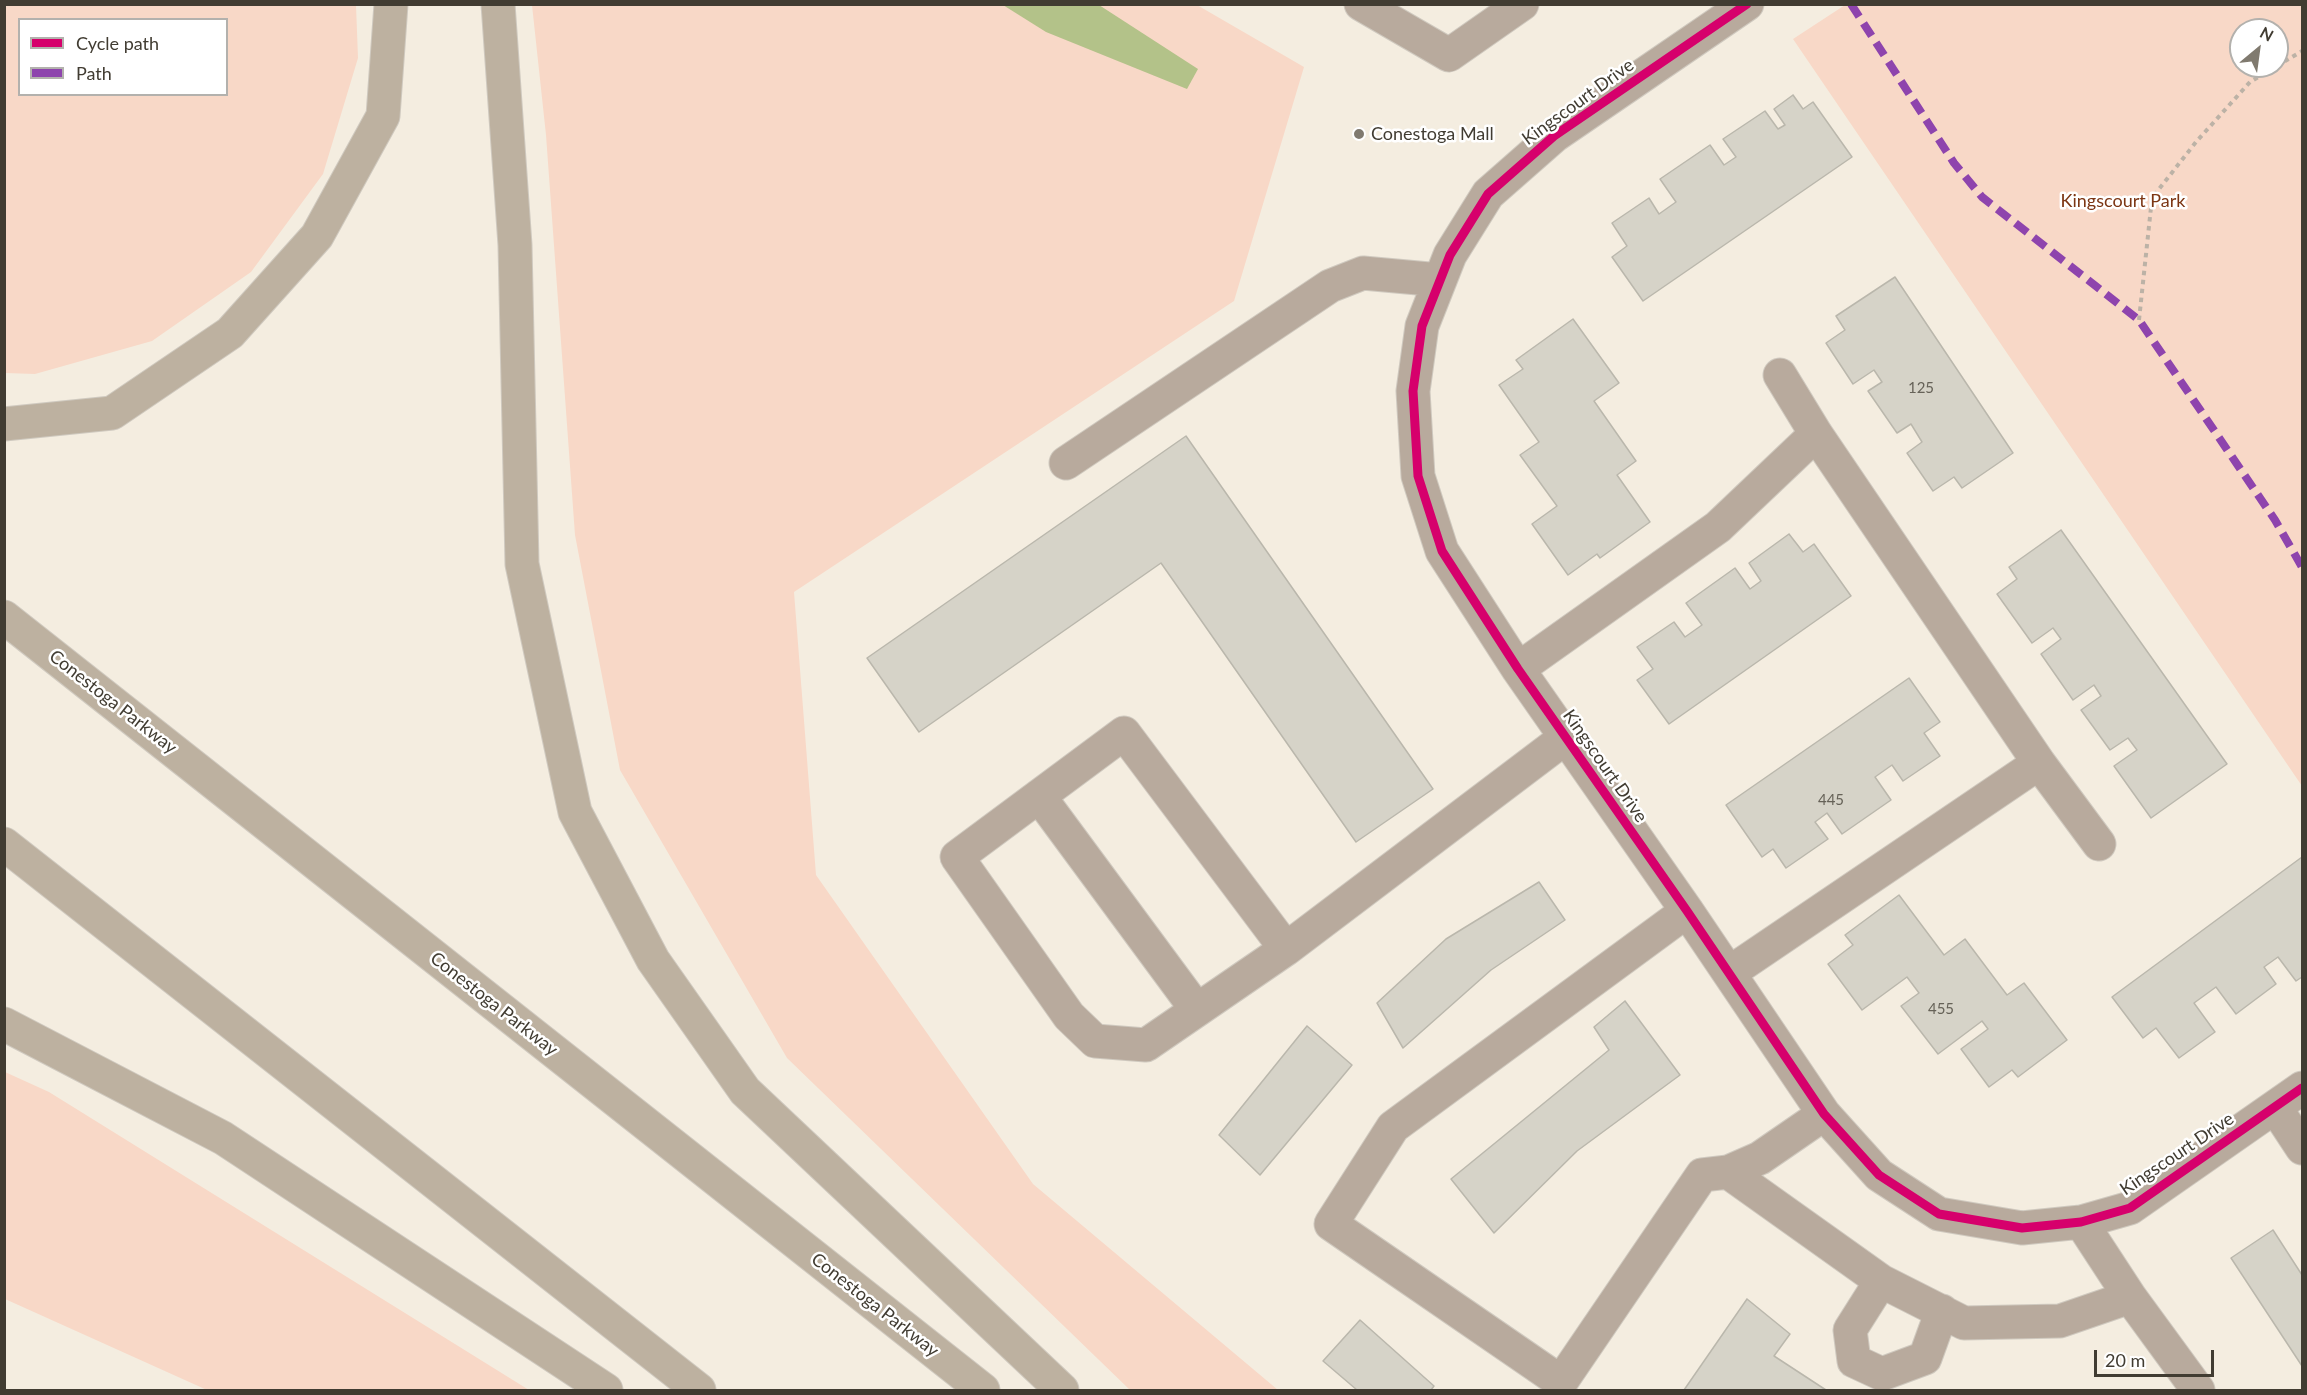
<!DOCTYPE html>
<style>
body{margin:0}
#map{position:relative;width:2307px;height:1395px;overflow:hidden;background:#f4ede0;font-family:Lato,sans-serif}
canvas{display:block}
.frame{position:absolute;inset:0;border:6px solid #413c32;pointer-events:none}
.legend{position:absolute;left:18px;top:18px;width:210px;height:78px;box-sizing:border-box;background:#fff;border:2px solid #b3b1ad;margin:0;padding:8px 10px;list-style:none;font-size:18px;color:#413c32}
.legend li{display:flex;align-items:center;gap:12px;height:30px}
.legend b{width:30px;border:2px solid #b3b1ad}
.north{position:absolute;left:2229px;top:18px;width:60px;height:60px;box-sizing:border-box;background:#fff;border:2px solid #b3b1ad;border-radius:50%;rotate:29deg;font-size:16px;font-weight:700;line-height:24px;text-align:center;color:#413c32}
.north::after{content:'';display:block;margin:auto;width:21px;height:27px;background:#807a6f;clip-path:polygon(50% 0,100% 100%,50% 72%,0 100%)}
.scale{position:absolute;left:2094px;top:1350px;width:120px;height:27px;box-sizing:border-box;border:3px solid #413c32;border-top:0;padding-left:8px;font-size:18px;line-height:21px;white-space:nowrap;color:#413c32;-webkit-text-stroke:4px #fff;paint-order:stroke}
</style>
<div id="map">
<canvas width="2307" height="1395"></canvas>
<div class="frame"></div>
<ul class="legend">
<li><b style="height:8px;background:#d6006c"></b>Cycle path</li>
<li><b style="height:8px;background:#8e44ad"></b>Path</li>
</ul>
<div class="north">N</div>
<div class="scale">20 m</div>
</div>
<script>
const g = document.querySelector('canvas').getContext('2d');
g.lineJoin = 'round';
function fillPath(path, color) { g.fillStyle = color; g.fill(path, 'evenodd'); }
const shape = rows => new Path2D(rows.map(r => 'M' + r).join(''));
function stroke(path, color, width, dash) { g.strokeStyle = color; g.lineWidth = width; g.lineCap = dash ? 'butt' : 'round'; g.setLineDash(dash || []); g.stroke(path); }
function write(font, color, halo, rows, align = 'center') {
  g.font = font + ' Lato,sans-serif'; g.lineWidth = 5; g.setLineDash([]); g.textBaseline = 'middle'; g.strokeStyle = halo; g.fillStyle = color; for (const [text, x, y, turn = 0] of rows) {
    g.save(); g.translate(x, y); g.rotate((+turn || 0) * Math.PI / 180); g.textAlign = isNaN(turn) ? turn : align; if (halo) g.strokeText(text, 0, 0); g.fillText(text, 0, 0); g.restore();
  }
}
fillPath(shape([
 [4,5,356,5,358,58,323,174,251,272,152,341,35,374,5,373],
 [20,20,226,20,226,94,20,94],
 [532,5,1197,5,1304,67,1234,301,794,592,816,875,1033,1184,1278,1390,1130,1390,787,1058,620,770,575,535,546,135],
 [1845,5,2302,5,2302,786,1793,39],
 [2241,30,2277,30,2277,66,2241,66],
 [5,1072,49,1092,529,1390,207,1390,5,1299]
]), '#f8d8c7');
fillPath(shape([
 [1003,5,1099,5,1198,69,1187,89,1046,32]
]), '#b3c289');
const building = shape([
 [1793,95,1803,109,1813,102,1852,157,1643,301,1612,257,1627,246,1612,223,1649,198,1659,214,1676,202,1660,179,1710,145,1724,165,1736,157,1723,139,1765,111,1778,129,1785,125,1774,109,1793,95],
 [1895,277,2013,453,1962,488,1954,477,1933,491,1907,453,1922,442,1911,424,1897,433,1868,391,1882,382,1874,370,1853,384,1826,343,1845,330,1836,316,1895,277],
 [1573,319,1619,383,1594,401,1636,461,1617,475,1650,522,1600,558,1597,554,1568,575,1532,524,1557,506,1520,455,1539,442,1499,385,1523,369,1516,360,1573,319],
 [1186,436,1433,789,1356,842,1161,563,919,732,867,658,1186,436],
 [2061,530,2227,764,2151,818,2114,766,2137,750,2128,738,2110,750,2081,710,2101,696,2094,685,2073,700,2041,654,2061,639,2053,628,2032,643,1997,594,2017,579,2009,567,2061,530],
 [1789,534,1803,552,1814,544,1851,596,1669,724,1637,680,1653,669,1637,647,1674,622,1685,637,1702,625,1686,603,1735,568,1750,589,1761,581,1749,563,1789,534],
 [1909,678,1940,722,1924,733,1940,756,1903,781,1892,765,1875,777,1891,800,1842,834,1827,813,1815,822,1828,839,1786,868,1773,849,1762,857,1726,805,1909,678],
 [2302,857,2302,977,2296,981,2278,957,2264,967,2276,984,2236,1014,2216,987,2194,1003,2215,1032,2179,1058,2156,1028,2143,1038,2112,997,2302,857],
 [1539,882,1565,920,1491,970,1403,1048,1377,1003,1446,939,1539,882],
 [1899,895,1944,955,1965,939,2007,995,2024,983,2067,1040,2018,1077,2012,1070,1989,1087,1961,1049,1988,1029,1982,1021,1938,1054,1901,1006,1919,993,1907,977,1862,1010,1828,964,1853,945,1845,935,1899,895],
 [1625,1001,1680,1075,1577,1151,1494,1233,1451,1179,1609,1050,1594,1027,1625,1001],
 [1307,1026,1352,1065,1260,1175,1219,1135,1307,1026],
 [2273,1230,2302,1275,2302,1366,2231,1258,2273,1230],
 [1747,1299,1790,1334,1774,1356,1826,1390,1684,1390,1747,1299],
 [1360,1320,1434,1386,1431,1390,1357,1390,1323,1361,1360,1320]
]);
fillPath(building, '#d6d3c8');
stroke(building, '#bab7ac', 1.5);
const minor = shape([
 [1361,4,1449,55,1522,4],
 [1747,4,1554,136,1488,194,1450,255,1422,326,1413,391,1418,476,1442,551,1518,669,1687,911,1824,1114,1879,1175,1939,1214,2022,1228,2081,1222,2130,1208,2302,1088],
 [1780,375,1816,434,2039,763,2099,844],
 [1066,463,1330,286,1363,273,1440,280],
 [1518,669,1718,527,1816,434],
 [1039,796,1197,1010],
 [1687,911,1393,1127,1331,1224,1561,1382,1702,1175,1728,1172,1760,1158,1824,1114],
 [1286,949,1124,733,957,857,1069,1016,1095,1041,1146,1045,1286,949,1565,738],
 [1729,973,2039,763],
 [2275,1107,2302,1148],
 [1728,1172,1881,1281,1964,1323,2060,1321,2130,1297],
 [2081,1222,2130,1297,2198,1390],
 [1881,1281,1850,1330,1854,1361,1882,1374,1925,1358,1942,1311]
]);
const highway = shape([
 [498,4,515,245,522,564,575,812,653,960,745,1091,1062,1390],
 [4,424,112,413,230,333,317,236,383,116,391,4],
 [4,617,983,1390],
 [4,844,699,1390],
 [4,1024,223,1138,606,1390]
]);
stroke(minor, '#cfc9bf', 35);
stroke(highway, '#cfc9bf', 35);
stroke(shape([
 [2277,66,2302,51],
 [2139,320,2152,198,2196,142,2250,82,2277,66]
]), '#bcb2a6', 4, [4.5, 4.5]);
stroke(minor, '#b8aa9d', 33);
stroke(highway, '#bdb1a0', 33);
stroke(shape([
 [1851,4,1954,163,1982,197,2139,320,2275,520,2302,567]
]), '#8e44ad', 8, [15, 8]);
stroke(shape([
 [1747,4,1554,136,1488,194,1450,255,1422,326,1413,391,1418,476,1442,551,1518,669,1687,911,1824,1114,1879,1175,1939,1214,2022,1228,2081,1222,2130,1208,2302,1088]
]), '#d6006c', 9);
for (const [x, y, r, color] of [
 [1359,134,6,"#807a6f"]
]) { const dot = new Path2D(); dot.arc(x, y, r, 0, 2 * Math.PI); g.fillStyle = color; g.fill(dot); stroke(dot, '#fff', 2); }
write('15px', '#666258', null, [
 ["125",1921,388],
 ["445",1831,800],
 ["455",1941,1009]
]);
write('18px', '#413c32', '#fff', [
 ["Kingscourt Drive",1578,102,-36],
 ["Conestoga Parkway",113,702,38],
 ["Kingscourt Drive",1605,766,55],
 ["Conestoga Parkway",494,1004,38],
 ["Kingscourt Drive",2177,1154,-34],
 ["Conestoga Parkway",875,1305,38]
]);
write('18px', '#413c32', '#fff', [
 ["Conestoga Mall",1371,134]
], 'left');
write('18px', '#7c3614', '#fff', [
 ["Kingscourt Park",2123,201]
]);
</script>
